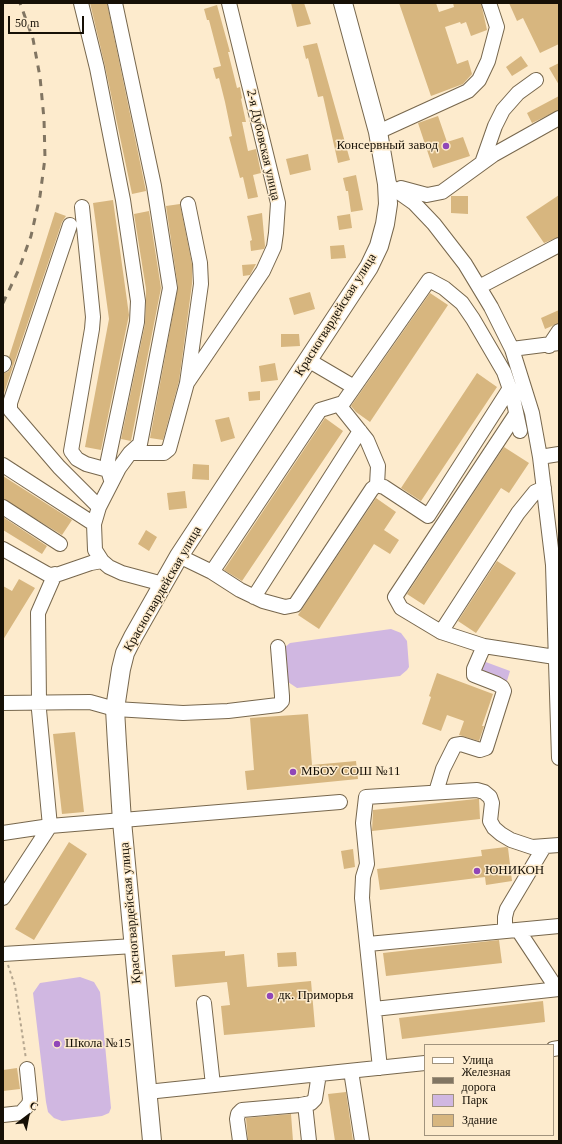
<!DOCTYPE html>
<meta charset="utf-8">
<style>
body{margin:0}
#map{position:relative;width:562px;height:1144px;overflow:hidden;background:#fdebcd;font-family:Georgia,serif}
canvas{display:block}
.frame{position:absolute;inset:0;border:4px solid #161006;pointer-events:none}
.legend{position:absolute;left:424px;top:1044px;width:130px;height:92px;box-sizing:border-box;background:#fdebcd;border:1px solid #a1937d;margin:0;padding:5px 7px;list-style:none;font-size:12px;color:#161006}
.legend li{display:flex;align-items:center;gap:8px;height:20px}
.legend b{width:20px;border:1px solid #a1937d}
.north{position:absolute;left:8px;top:1096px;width:40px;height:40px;-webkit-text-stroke:3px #fdebcd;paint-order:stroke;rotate:32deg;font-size:11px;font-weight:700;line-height:16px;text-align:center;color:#161006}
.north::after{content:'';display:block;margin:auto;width:14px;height:18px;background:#161006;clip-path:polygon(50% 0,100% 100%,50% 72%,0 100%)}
.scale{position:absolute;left:8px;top:16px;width:76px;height:18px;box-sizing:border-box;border:2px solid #161006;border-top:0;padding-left:5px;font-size:12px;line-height:14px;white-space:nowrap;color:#161006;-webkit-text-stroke:3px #fdebcd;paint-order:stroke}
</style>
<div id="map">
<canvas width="562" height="1144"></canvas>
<div class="frame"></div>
<ul class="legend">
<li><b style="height:5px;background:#fff"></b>Улица</li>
<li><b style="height:5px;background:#817562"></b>Железная дорога</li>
<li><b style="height:11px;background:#d0b7e1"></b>Парк</li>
<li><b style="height:11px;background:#d7b67f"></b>Здание</li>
</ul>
<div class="north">С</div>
<div class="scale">50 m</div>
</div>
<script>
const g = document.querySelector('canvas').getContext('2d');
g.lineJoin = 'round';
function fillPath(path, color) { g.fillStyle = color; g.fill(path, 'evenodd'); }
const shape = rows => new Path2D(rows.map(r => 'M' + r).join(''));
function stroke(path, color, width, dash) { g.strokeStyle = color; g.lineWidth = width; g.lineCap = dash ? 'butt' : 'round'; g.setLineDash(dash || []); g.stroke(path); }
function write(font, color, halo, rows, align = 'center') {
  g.font = font + ' Georgia,serif'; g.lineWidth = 3; g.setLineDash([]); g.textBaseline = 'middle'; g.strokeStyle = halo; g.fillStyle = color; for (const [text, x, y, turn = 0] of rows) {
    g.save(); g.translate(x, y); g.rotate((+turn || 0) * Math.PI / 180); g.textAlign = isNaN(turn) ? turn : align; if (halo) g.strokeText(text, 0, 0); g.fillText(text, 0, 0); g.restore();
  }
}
fillPath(shape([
 [391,629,401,633,407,641,409,667,407,670,400,676,297,688,288,682,284,648,290,643],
 [483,661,510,671,506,684,478,674],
 [80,977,94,982,100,992,111,1108,109,1113,102,1116,62,1121,54,1118,48,1112,46,1102,33,993,40,983]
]), '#d0b7e1');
fillPath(shape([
 [90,3,107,3,146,191,132,194,105,66],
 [291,3,304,3,311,24,297,27],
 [399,3,436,3,439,12,454,7,453,3,481,3,487,30,471,36,466,22,461,24,460,22,445,27,457,64,468,60,472,74,463,84,431,96],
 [509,3,559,3,559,44,540,53,523,18,517,21],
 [217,5,230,52,228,52,237,88,240,87,242,98,241,99,246,122,242,122,248,151,256,149,261,173,253,175,258,197,248,199,243,177,240,178,232,148,229,137,232,136,225,102,219,78,216,79,213,68,221,66,209,20,207,20,204,9],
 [317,43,350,160,338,163,323,96,318,97,308,58,306,59,303,46],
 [521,56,528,66,512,76,506,67],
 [559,63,559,85,549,68],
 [559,96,559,110,532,123,527,113],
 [438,116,447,142,463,137,470,156,433,168,418,123],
 [308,154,311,170,290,175,286,159],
 [356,175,363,210,351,212,348,191,346,191,343,178],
 [559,195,559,237,544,243,526,217],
 [451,196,468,196,468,214,451,213],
 [113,200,129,315,101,450,85,447,109,319,93,203],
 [180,204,192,264,192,284,179,381,163,440,150,438,178,287,166,206],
 [149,211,161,288,131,441,121,439,145,324,146,301,146,289,134,214],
 [55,212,66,216,62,222,4,393,3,373,8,372,12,366,12,362,9,357],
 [262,213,265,246,264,249,251,251,250,241,252,240,247,216],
 [350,214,352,228,339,230,337,216],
 [344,245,346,258,331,259,330,246],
 [256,264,250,275,243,276,242,265],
 [310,292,315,309,294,315,289,298],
 [430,293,448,305,370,422,356,412,351,406],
 [559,310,559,323,545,329,541,318],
 [281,334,299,334,300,346,281,347],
 [275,363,278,380,261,382,259,366],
 [477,373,497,387,421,501,401,488],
 [260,391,260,400,249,401,248,392],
 [229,417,235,438,221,442,215,420],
 [325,418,343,431,242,581,224,570],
 [504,447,529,463,509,493,501,488,424,605,407,594],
 [193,464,209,465,209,480,192,479],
 [3,476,72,520,62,535,3,499],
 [185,491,187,508,169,510,167,493],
 [376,498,396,512,384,530,399,540,390,554,374,544,319,629,298,615],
 [3,517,47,546,42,554,3,530],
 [146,530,157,537,149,551,138,544],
 [497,561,516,573,476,633,458,621],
 [19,579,35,588,3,640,3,586,12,591],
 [437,673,493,694,482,726,484,726,479,741,459,735,464,721,447,715,441,731,422,724,431,697,429,696],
 [308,714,312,765,356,761,358,779,247,790,245,771,254,770,250,718],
 [75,732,84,812,62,814,53,734],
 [476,799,479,799,480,819,372,831,373,810],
 [69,842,87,854,34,940,15,929],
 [506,847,508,848,512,881,486,885,485,877,380,890,377,869,482,856,481,850],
 [353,849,355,867,344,869,341,851],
 [499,940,502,963,386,976,383,953],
 [225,951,225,956,244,954,247,987,311,981,315,1027,224,1035,221,1006,230,1005,227,982,175,987,172,955],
 [296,952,297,966,278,967,277,953],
 [543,1001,545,1022,402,1039,399,1018],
 [17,1068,20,1089,3,1091,3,1070],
 [346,1092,353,1141,335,1141,328,1094],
 [291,1114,293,1141,248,1141,246,1118]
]), '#d7b67f');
const minor = shape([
 [81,3,97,68,123,200,138,301,137,322,108,460,108,470,111,480],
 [115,3,154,186,170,288,140,444,130,453,119,468,99,507,94,524,95,550,102,561,109,567,122,573,163,584],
 [378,132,468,91,479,80,488,61,497,27,489,3],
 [482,163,495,126,503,110,518,93,536,80],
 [387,184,414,203,434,224,465,264,491,307,512,349,532,413,540,457,553,565,559,758],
 [401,188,427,195,442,192,493,155,559,118],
 [82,207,93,317,92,329,71,451,77,459,86,464,108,470],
 [70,225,10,403,10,410,59,467,99,507],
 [479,287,559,245],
 [549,346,559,331],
 [512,349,559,343],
 [308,360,354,387],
 [3,365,4,363],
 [187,383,263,271,274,247,276,233,278,203,229,3],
 [339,405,367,440,378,466,377,485],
 [516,414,395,597,401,608,441,632,484,646,555,657],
 [130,453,164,453,169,449,187,383,201,284,200,263,188,204],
 [540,457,559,454],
 [3,465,94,524],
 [3,507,60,544],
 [3,549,49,575,59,574,91,563,102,561],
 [179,556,212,572,240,590,263,601,285,607,295,605,372,489,377,485,384,487,428,516,510,388],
 [212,572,320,410,343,403,429,280,444,288,462,303,473,319,504,372,513,398,520,431],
 [254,597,360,431],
 [441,632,518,513,535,492,544,488],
 [39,701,38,613,55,574],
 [3,703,90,702,115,709,183,713,228,711,278,705,282,701,282,696,278,647],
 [436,792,443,769,455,745,461,744,480,750,486,748,504,691,502,687,497,684,474,675,474,669,484,646],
 [3,833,50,826,340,802],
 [3,898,50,826,39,710],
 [518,930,557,989],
 [505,931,505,917,507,909,544,847],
 [368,944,559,926],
 [3,954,134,946],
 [204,1003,213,1085],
 [374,1009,559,989],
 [553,1049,559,1048],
 [380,1068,362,898,363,877,367,864,363,823,366,797,477,790,484,792,490,797,492,803,490,821,494,828,501,834,511,840,532,847,559,845],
 [351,1071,362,1141],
 [147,1092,425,1063],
 [305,1104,309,1141],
 [3,1115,21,1113,29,1104,30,1099,27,1069],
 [240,1141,237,1119,238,1114,242,1110,300,1105,311,1103,315,1099,319,1074]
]);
const major = shape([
 [152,1141,122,821,117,744,115,709,121,669,125,653,133,637,179,556,369,267,379,246,385,224,388,204,387,184,378,132,343,3]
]);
stroke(minor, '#77674d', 16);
stroke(major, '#77674d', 20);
stroke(shape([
 [8,965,15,986,26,1059]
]), '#b5a68f', 2, [3, 3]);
stroke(minor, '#fff', 14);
stroke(major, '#fff', 18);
stroke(shape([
 [3,303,19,269,31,236,40,196,45,158,44,119,40,77,33,39,20,3]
]), '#817562', 3, [7, 7]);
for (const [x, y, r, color] of [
 [446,146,4,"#9046b8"],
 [293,772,4,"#9046b8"],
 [477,871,4,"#9046b8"],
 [270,996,4,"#9046b8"],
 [57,1044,4,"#9046b8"]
]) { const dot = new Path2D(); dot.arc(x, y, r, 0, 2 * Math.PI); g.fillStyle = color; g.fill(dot); stroke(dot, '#fdebcd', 1.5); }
write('13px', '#161006', '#fdebcd', [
 ["2-я Дубовская улица",263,145,77],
 ["Красногвардейская улица",336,315,-58],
 ["Красногвардейская улица",163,589,-60],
 ["Красногвардейская улица",131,913,-95]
]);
write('13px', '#161006', '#fdebcd', [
 ["Консервный завод",438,146,"right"],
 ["МБОУ СОШ №11",301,772],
 ["ЮНИКОН",485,871],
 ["дк. Приморья",278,996],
 ["Школа №15",65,1044]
], 'left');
</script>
